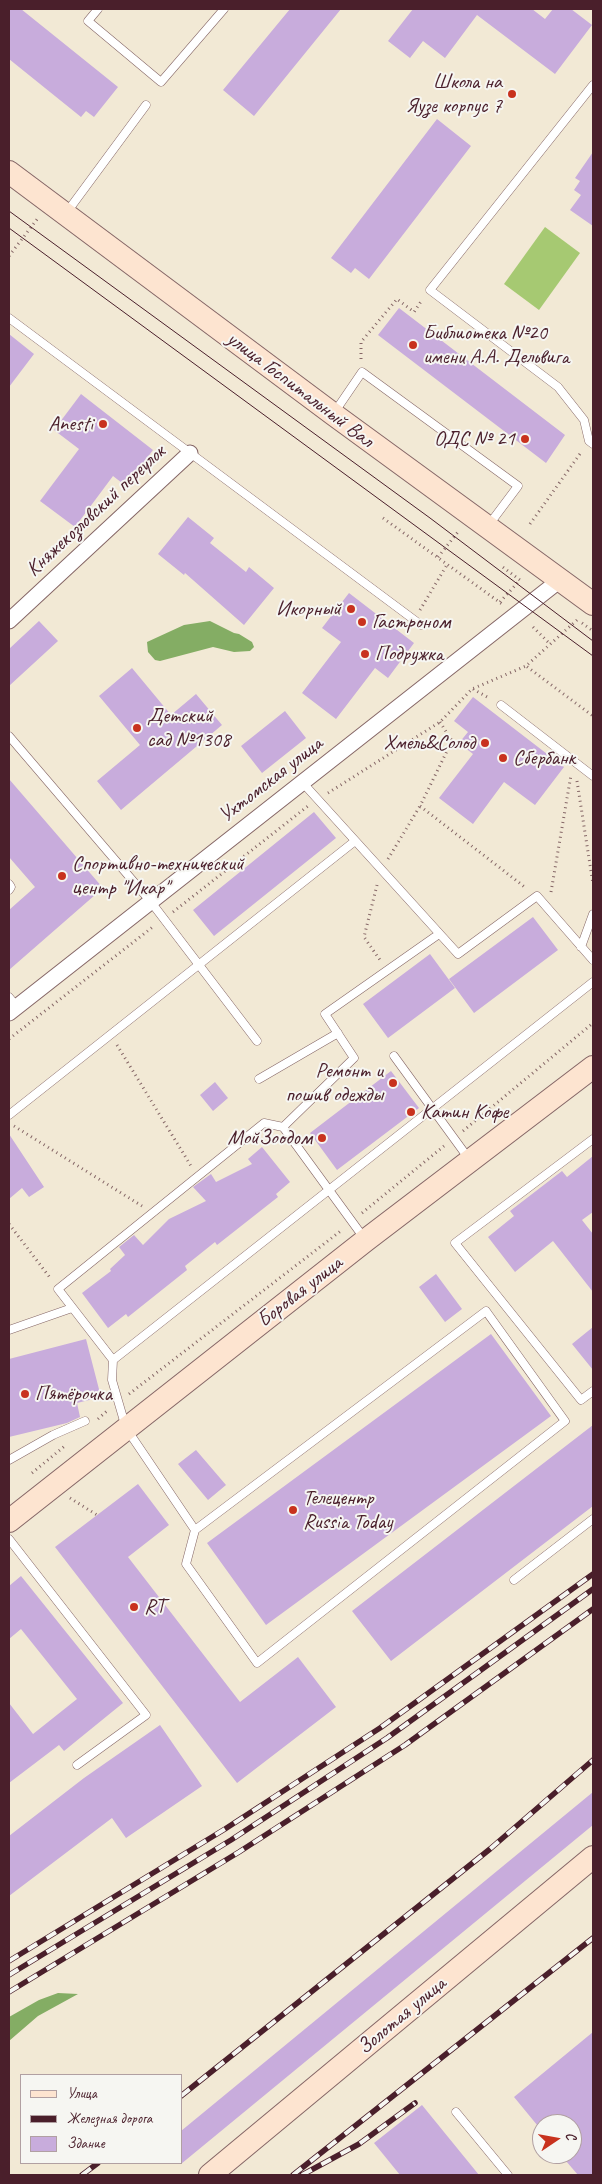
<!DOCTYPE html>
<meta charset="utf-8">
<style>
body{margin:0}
#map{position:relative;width:602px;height:2184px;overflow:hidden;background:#f2e9d5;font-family:Caveat,sans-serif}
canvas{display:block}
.frame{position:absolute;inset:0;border:10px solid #4a1f2b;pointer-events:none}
.legend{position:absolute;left:20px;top:2074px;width:162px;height:90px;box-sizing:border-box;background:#f6f6f2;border:1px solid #b1a0a2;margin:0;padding:6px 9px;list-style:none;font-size:15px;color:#4a1f2b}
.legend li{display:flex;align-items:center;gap:10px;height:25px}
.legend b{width:25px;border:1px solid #b1a0a2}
.north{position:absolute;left:532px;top:2114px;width:50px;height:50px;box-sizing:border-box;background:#f6f6f2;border:1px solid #b1a0a2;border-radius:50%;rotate:78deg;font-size:14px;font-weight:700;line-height:20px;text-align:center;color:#4a1f2b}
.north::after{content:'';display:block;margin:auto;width:18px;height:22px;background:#c8321e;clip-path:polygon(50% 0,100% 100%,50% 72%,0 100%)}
</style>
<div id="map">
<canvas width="602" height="2184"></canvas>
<div class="frame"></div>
<ul class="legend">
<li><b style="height:6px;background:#fde4d0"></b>Улица</li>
<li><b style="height:6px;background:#4a1f2b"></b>Железная дорога</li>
<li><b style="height:14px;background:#c8acdc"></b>Здание</li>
</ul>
<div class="north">С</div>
</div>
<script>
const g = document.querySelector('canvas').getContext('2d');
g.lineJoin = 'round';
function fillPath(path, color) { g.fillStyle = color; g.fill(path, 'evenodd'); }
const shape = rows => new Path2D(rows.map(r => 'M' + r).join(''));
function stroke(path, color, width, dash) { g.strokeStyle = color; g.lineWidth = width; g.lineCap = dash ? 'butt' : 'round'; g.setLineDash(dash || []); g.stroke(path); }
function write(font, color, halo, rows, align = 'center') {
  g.font = font + ' Caveat,sans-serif'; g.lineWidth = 4; g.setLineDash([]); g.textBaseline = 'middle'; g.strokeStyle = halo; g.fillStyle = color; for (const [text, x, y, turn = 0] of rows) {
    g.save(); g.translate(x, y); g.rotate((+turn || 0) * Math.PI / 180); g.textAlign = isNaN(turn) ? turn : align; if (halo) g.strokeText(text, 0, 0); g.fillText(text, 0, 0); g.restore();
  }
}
fillPath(shape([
 [545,227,580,253,539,310,504,284]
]), '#a6c972');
fillPath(shape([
 [210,621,234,633,239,634,252,642,254,647,250,651,234,652,213,647,160,661,155,660,148,652,147,642,184,625],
 [58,1993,78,1994,38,2016,9,2041,9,2017,39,2000]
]), '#84ad64');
fillPath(shape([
 [9,9,21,9,118,87,94,117,86,111,81,117,9,59],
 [290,9,341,9,254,116,223,90],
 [413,9,532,9,545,19,553,9,571,9,592,25,555,74,477,15,445,58,423,41,410,58,388,41],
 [437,119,471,146,369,279,355,268,351,273,331,258],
 [593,152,593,226,570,210,581,195,574,190,580,181,575,178],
 [399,308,565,435,546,463,378,335],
 [9,334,34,354,9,387],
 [81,394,153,450,126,486,113,476,75,527,40,501,79,449,54,430],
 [188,517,214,538,210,543,246,572,249,567,274,588,244,625,185,573,184,575,158,554],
 [349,593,414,643,388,678,375,668,336,719,302,693,341,642,322,628],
 [39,621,58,641,9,686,9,649],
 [132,668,171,715,196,694,222,725,121,810,97,781,140,745,99,696],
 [473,697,564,767,535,805,504,782,473,824,439,798,473,754,459,743,468,732,454,721],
 [285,711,306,738,262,773,241,746],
 [9,779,103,888,9,970,9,910,35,887,9,857],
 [314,812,336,838,214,936,193,910],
 [533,917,558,950,474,1013,449,979],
 [430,954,455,988,388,1038,363,1004],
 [391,1071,419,1108,337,1170,310,1133],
 [215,1082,228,1098,213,1111,200,1095],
 [9,1134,44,1187,29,1197,22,1188,9,1199],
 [262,1147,290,1182,276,1194,278,1197,217,1245,215,1242,185,1266,187,1270,128,1317,126,1314,108,1328,82,1293,111,1271,110,1269,125,1255,119,1247,134,1235,143,1245,169,1219,206,1201,193,1187,211,1174,216,1182,252,1164,248,1159],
 [593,1156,593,1212,582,1220,593,1234,593,1292,553,1241,515,1272,488,1237,514,1216,510,1211,562,1171,567,1177],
 [436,1274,462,1309,445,1322,419,1287],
 [593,1327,593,1370,572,1344],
 [491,1334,551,1416,266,1625,207,1543],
 [86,1339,101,1397,77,1403,80,1417,67,1423,9,1437,9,1359],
 [593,1425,593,1506,391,1661,352,1611],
 [196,1450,226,1485,208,1500,178,1464],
 [138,1484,169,1525,128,1557,240,1702,298,1657,336,1707,237,1783,55,1547],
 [21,1576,123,1703,64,1751,59,1745,9,1783,9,1703,33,1734,77,1699,21,1629,9,1639,9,1586],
 [160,1725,202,1786,126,1838,112,1818,9,1896,9,1836,84,1778],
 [593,1792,593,1825,181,2164,181,2131],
 [593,2032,593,2175,578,2175,560,2154,572,2154,572,2124,542,2124,542,2131,514,2097],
 [422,2105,479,2175,400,2175,374,2143]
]), '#c8acdc');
const lane = shape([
 [98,9,88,21,161,82,224,9],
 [593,85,430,290,558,387,584,420,589,441,593,444],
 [67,212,146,105],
 [9,318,421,625],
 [334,413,362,372,518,486,488,526],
 [501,705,593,776],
 [9,736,151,902,257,1041],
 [302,782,458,954,537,896,593,960],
 [9,884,11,887,9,890],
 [581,947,593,914],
 [9,997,17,1007],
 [394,1056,469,1159],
 [259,1079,338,1033],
 [9,1115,355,841],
 [283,1127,354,1058,325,1014,439,934],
 [593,1139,455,1243,581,1400,593,1391],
 [9,1330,72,1308],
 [113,1360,593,982],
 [9,1460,53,1435,85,1421],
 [195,1530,486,1311,565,1421,257,1663,186,1564,195,1530,126,1428,112,1380,113,1360,58,1289,264,1123,283,1127,364,1238],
 [9,1539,146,1715,77,1765],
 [514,1580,593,1519],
 [456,2112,508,2175]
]);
const street = shape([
 [9,621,190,453],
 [9,1013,560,580]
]);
const secondary = shape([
 [9,172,333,414,593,604],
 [9,1521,366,1240,593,1067],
 [210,2175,593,1857]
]);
stroke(lane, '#856666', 9);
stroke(street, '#856666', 17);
stroke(secondary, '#856666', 24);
stroke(shape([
 [9,256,38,218],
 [361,359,361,342,397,299,414,312,422,300],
 [383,518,502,604],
 [530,524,582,451],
 [438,557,458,532,459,534],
 [500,602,520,580,500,565],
 [420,610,448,563],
 [577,620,526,666,593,716],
 [582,623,593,631],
 [533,627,550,644],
 [473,689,489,698],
 [440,722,452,741,420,806,526,888],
 [577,781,593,884],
 [328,793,440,722,472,689,526,666],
 [388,859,420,806],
 [377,885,364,937,380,960],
 [551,892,571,775],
 [173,912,308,806],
 [9,1039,154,926],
 [117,1045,191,1166],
 [14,1126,142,1206],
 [463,1131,593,1023],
 [362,1213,444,1146],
 [9,1224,51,1279],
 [129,1394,342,1230],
 [98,1419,108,1410],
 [32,1473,66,1445],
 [70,1498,97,1515]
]), '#856666', 3, [1, 4]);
stroke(lane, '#fff', 8);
stroke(street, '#fff', 15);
stroke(secondary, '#fde4d0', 22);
stroke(shape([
 [9,211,430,518,593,641],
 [9,228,593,656]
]), '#4a1f2b', 1);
const rail = shape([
 [9,1961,225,1829,380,1728,593,1574],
 [9,1975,231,1840,387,1738,593,1589],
 [9,1992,239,1852,405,1745,593,1609],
 [181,2096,490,1849,593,1760],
 [82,2175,98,2163],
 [293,2175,593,1938],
 [302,2175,359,2144,415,2103]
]);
stroke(rail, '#4a1f2b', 5.5);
stroke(rail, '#f6f6f2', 4, [11]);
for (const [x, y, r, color] of [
 [512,94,5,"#c8321e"],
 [413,345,5,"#c8321e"],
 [103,424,5,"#c8321e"],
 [525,439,5,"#c8321e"],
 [351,609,5,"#c8321e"],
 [362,622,5,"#c8321e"],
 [365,654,5,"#c8321e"],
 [137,728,5,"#c8321e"],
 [485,743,5,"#c8321e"],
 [503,758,5,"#c8321e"],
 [62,876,5,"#c8321e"],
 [393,1083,5,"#c8321e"],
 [411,1112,5,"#c8321e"],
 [322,1138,5,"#c8321e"],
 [25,1394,5,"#c8321e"],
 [293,1510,5,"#c8321e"],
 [134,1607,5,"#c8321e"]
]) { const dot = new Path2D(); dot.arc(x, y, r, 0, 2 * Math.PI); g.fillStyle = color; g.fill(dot); stroke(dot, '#f6f6f2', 2); }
write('21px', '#4a1f2b', '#f6f6f2', [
 ["Школа на",502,82,"right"],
 ["Яузе корпус 7",502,106,"right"],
 ["Библиотека №20",423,333],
 ["имени А.А. Дельвига",423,357],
 ["Anesti",93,424,"right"],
 ["ОДС № 21",515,439,"right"],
 ["Икорный",341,609,"right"],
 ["Гастроном",372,622],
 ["Подружка",375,654],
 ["Детский",147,716],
 ["сад №1308",147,740],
 ["Хмель&Солод",475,743,"right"],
 ["Сбербанк",513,758],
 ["Спортивно-технический",72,864],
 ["центр \"Икар\"",72,888],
 ["Ремонт и",383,1071,"right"],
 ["пошив одежды",383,1095,"right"],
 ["Катин Кофе",421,1112],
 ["МойЗоодом",312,1138,"right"],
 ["Пятёрочка",35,1394],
 ["Телецентр",303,1498],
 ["Russia Today",303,1522],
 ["RT",144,1607]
], 'left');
write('21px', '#4a1f2b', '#f6f6f2', [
 ["улица Госпитальный Вал",300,390,37],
 ["Княжекозловский переулок",96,511,-43],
 ["Ухтомская улица",271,780,-38],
 ["Боровая улица",300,1292,-38],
 ["Золотая улица",402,2016,-40]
]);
</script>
